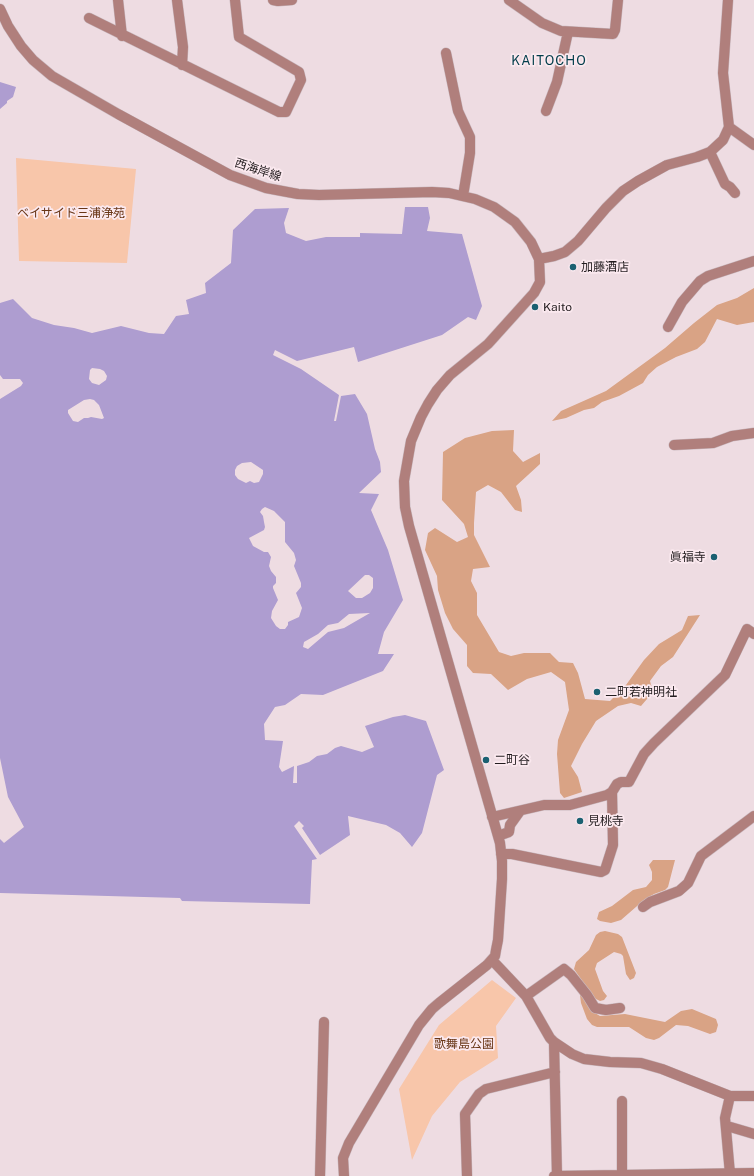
<!DOCTYPE html>
<meta charset="utf-8">
<style>
body{margin:0}
canvas{display:block;background:#eedce2}
</style>
<canvas width="754" height="1176"></canvas>
<script>
const g = document.querySelector('canvas').getContext('2d');
g.lineJoin = 'round';
function fillPath(path, color) { g.fillStyle = color; g.fill(path, 'evenodd'); }
const shape = rows => new Path2D(rows.map(r => 'M' + r).join(''));
function stroke(path, color, width, dash) { g.strokeStyle = color; g.lineWidth = width; g.lineCap = dash ? 'butt' : 'round'; g.setLineDash(dash || []); g.stroke(path); }
function write(font, color, halo, rows, align = 'center') {
  g.font = font + ' "Public Sans","Noto Sans JP",sans-serif'; g.lineWidth = 3.5; g.setLineDash([]); g.textBaseline = 'middle'; g.strokeStyle = halo; g.fillStyle = color; for (const [text, x, y, turn = 0] of rows) {
    g.save(); g.translate(x, y); g.rotate((+turn || 0) * Math.PI / 180); g.textAlign = isNaN(turn) ? turn : align; if (halo) g.strokeText(text, 0, 0); g.fillText(text, 0, 0); g.restore();
  }
}
fillPath(shape([
 [16,158,136,169,127,263,19,261],
 [492,980,516,998,496,1026,498,1058,460,1082,432,1116,412,1160,399,1089,439,1025]
]), '#f8c6aa');
fillPath(shape([
 [754,288,754,322,737,325,717,319,705,342,697,349,676,357,657,367,648,375,643,383,619,396,602,402,594,408,584,410,566,418,552,421,561,411,606,391,665,348,694,323,717,305,737,298],
 [514,430,513,451,523,462,540,453,540,464,516,486,521,500,522,512,515,510,501,492,488,485,476,492,474,523,474,535,490,567,473,569,471,581,477,593,477,615,499,652,511,656,524,653,550,653,559,662,573,663,578,673,585,699,610,701,626,685,644,660,659,644,682,630,688,616,700,615,673,657,661,666,650,681,653,692,641,706,631,703,618,706,596,721,582,744,571,766,578,777,582,792,564,798,560,793,557,754,558,740,569,710,565,682,551,672,527,679,508,690,491,674,473,673,467,666,467,645,453,629,445,613,438,590,437,576,425,550,428,533,435,528,457,542,468,537,464,524,442,500,443,452,465,438,492,431],
 [653,860,675,860,668,887,665,890,654,894,644,900,621,920,611,923,600,921,597,919,599,912,612,906,633,890,646,887,652,880,652,872,649,865],
 [605,931,618,934,622,937,636,973,634,978,630,980,626,974,623,956,621,954,614,952,597,963,595,969,603,991,607,996,604,1000,600,1001,594,998,574,969,576,962,589,950,596,935,600,932],
 [581,992,595,1013,600,1016,625,1014,665,1022,681,1011,692,1009,716,1019,718,1025,716,1032,710,1034,688,1026,676,1025,659,1038,654,1040,646,1038,629,1027,597,1027,592,1025,587,1019,581,1003,580,995]
]), '#d9a385');
fillPath(shape([
 [0,82,16,87,13,97,7,101,7,103,0,109],
 [405,207,428,207,430,218,427,231,462,234,482,306,476,320,468,317,442,335,358,362,354,347,297,361,275,350,273,355,301,369,339,395,334,421,336,421,341,396,355,394,367,414,375,449,380,462,381,472,359,493,379,494,371,510,388,550,403,600,384,632,378,654,394,654,383,671,323,695,301,694,285,705,275,707,264,724,265,740,283,741,279,767,282,772,294,766,293,783,297,783,297,766,309,762,317,756,327,754,335,748,341,746,362,752,374,747,365,726,393,717,405,715,426,721,444,770,437,775,422,833,412,847,400,833,386,825,348,816,350,835,320,855,302,828,304,826,299,821,294,826,317,859,312,860,310,904,182,901,180,898,0,893,0,399,21,386,23,383,20,379,3,379,0,375,0,303,13,299,32,318,54,325,74,328,92,333,121,326,149,333,164,334,176,316,189,314,186,300,206,293,205,283,231,263,233,230,255,209,289,208,284,223,286,233,306,241,326,237,360,237,360,233,402,234],
 [92,368,100,369,104,371,107,376,106,380,99,385,92,383,89,379,90,370],
 [90,399,94,400,99,405,104,418,102,419,91,417,88,418,84,418,78,422,73,421,68,413,68,410,84,400],
 [251,462,263,470,263,474,259,482,254,483,250,481,246,483,238,479,235,475,235,470,237,466,242,463],
 [265,507,274,511,285,522,285,542,294,553,296,560,294,566,301,583,301,587,296,593,302,608,299,617,288,622,288,625,285,629,280,629,276,626,271,618,272,611,278,600,273,588,273,586,276,583,276,577,271,571,269,566,271,557,268,552,264,552,253,546,249,538,264,530,265,527,264,522,263,516,260,512,262,509],
 [365,575,369,575,373,578,373,588,370,593,362,598,356,598,348,591],
 [370,613,344,628,328,632,308,649,303,647,304,642,318,634,328,625,338,623,349,614]
]), '#ae9dd0');
fillPath(shape([
 [0,758,8,797,24,827,4,843,0,839]
]), '#eedce2');
const minor = shape([
 [118,0,122,36],
 [177,0,183,47,182,65],
 [273,0,278,1,292,0],
 [509,0,542,23,561,31,613,34,615,30,618,0],
 [0,9,8,26,21,46,33,60,52,76,118,114,230,175,266,188,298,194,319,195,432,192,449,193,475,199,494,207,515,222,531,242,539,259,540,282,534,293,488,344,450,375,437,390,428,404,421,417,411,441,404,481,405,507,409,526,500,843,502,861,502,879,498,940,496,950,495,956,487,965,439,1003,432,1009,419,1025,349,1143,343,1158,344,1176],
 [89,18,279,112,286,112,301,80,299,72,239,37,235,0],
 [446,53,458,111,470,137,470,153,463,196],
 [546,111,557,82,568,32],
 [729,127,754,145],
 [710,152,725,184,730,187,735,193],
 [539,259,554,256,565,252,578,241,606,208,623,191,638,181,667,165,697,157,710,152,723,140,729,127,723,73,728,0],
 [668,327,682,302,700,281,708,276,754,261],
 [674,445,713,443,732,436,754,433],
 [492,817,544,805,570,805,607,795,612,792,617,784,621,782,629,782,644,754,654,743,725,675,747,629,754,634],
 [498,836,509,832,510,825,520,811],
 [501,854,512,854,601,872,605,870,613,845,612,792],
 [643,907,650,902,679,891,688,883,701,856,754,816],
 [492,960,526,996,550,1038,554,1042,572,1054,584,1059,610,1062,641,1063,662,1069,730,1096,754,1096],
 [526,996,564,969,571,975,587,995,595,1008,606,1010,620,1008],
 [554,1042,557,1176],
 [730,1096,725,1118,730,1174],
 [622,1101,622,1175],
 [727,1126,754,1134],
 [320,1176,324,1022],
 [467,1176,465,1114,479,1094,486,1089,555,1072],
 [554,1176,754,1173]
]);
stroke(minor, '#c9b9bf', 11);
stroke(minor, '#b07f7c', 10);
for (const [x, y, r, color] of [
 [573,267,4,"#1a6071"],
 [535,307,4,"#1a6071"],
 [714,557,4,"#1a6071"],
 [597,692,4,"#1a6071"],
 [486,760,4,"#1a6071"],
 [580,821,4,"#1a6071"]
]) { const dot = new Path2D(); dot.arc(x, y, r, 0, 2 * Math.PI); g.fillStyle = color; g.fill(dot); stroke(dot, '#fbe9ef', 1.5); }
write('12px', '#221c1e', '#fbe9ef', [
 ["西海岸線",258,170,18]
]);
write('12px', '#693616', '#fbe9ef', [
 ["ベイサイド三浦浄苑",71,213],
 ["歌舞島公園",464,1044]
]);
write('12px', '#221c1e', '#fbe9ef', [
 ["加藤酒店",581,267],
 ["Kaito",543,307],
 ["眞福寺",706,557,"right"],
 ["二町若神明社",605,692],
 ["二町谷",494,760],
 ["見桃寺",588,821]
], 'left');
g.letterSpacing = '1px';
write('13px', '#003d4a', '#fbe9ef', [
 ["KAITOCHO",549,61]
]);
g.letterSpacing = '0px';
</script>
